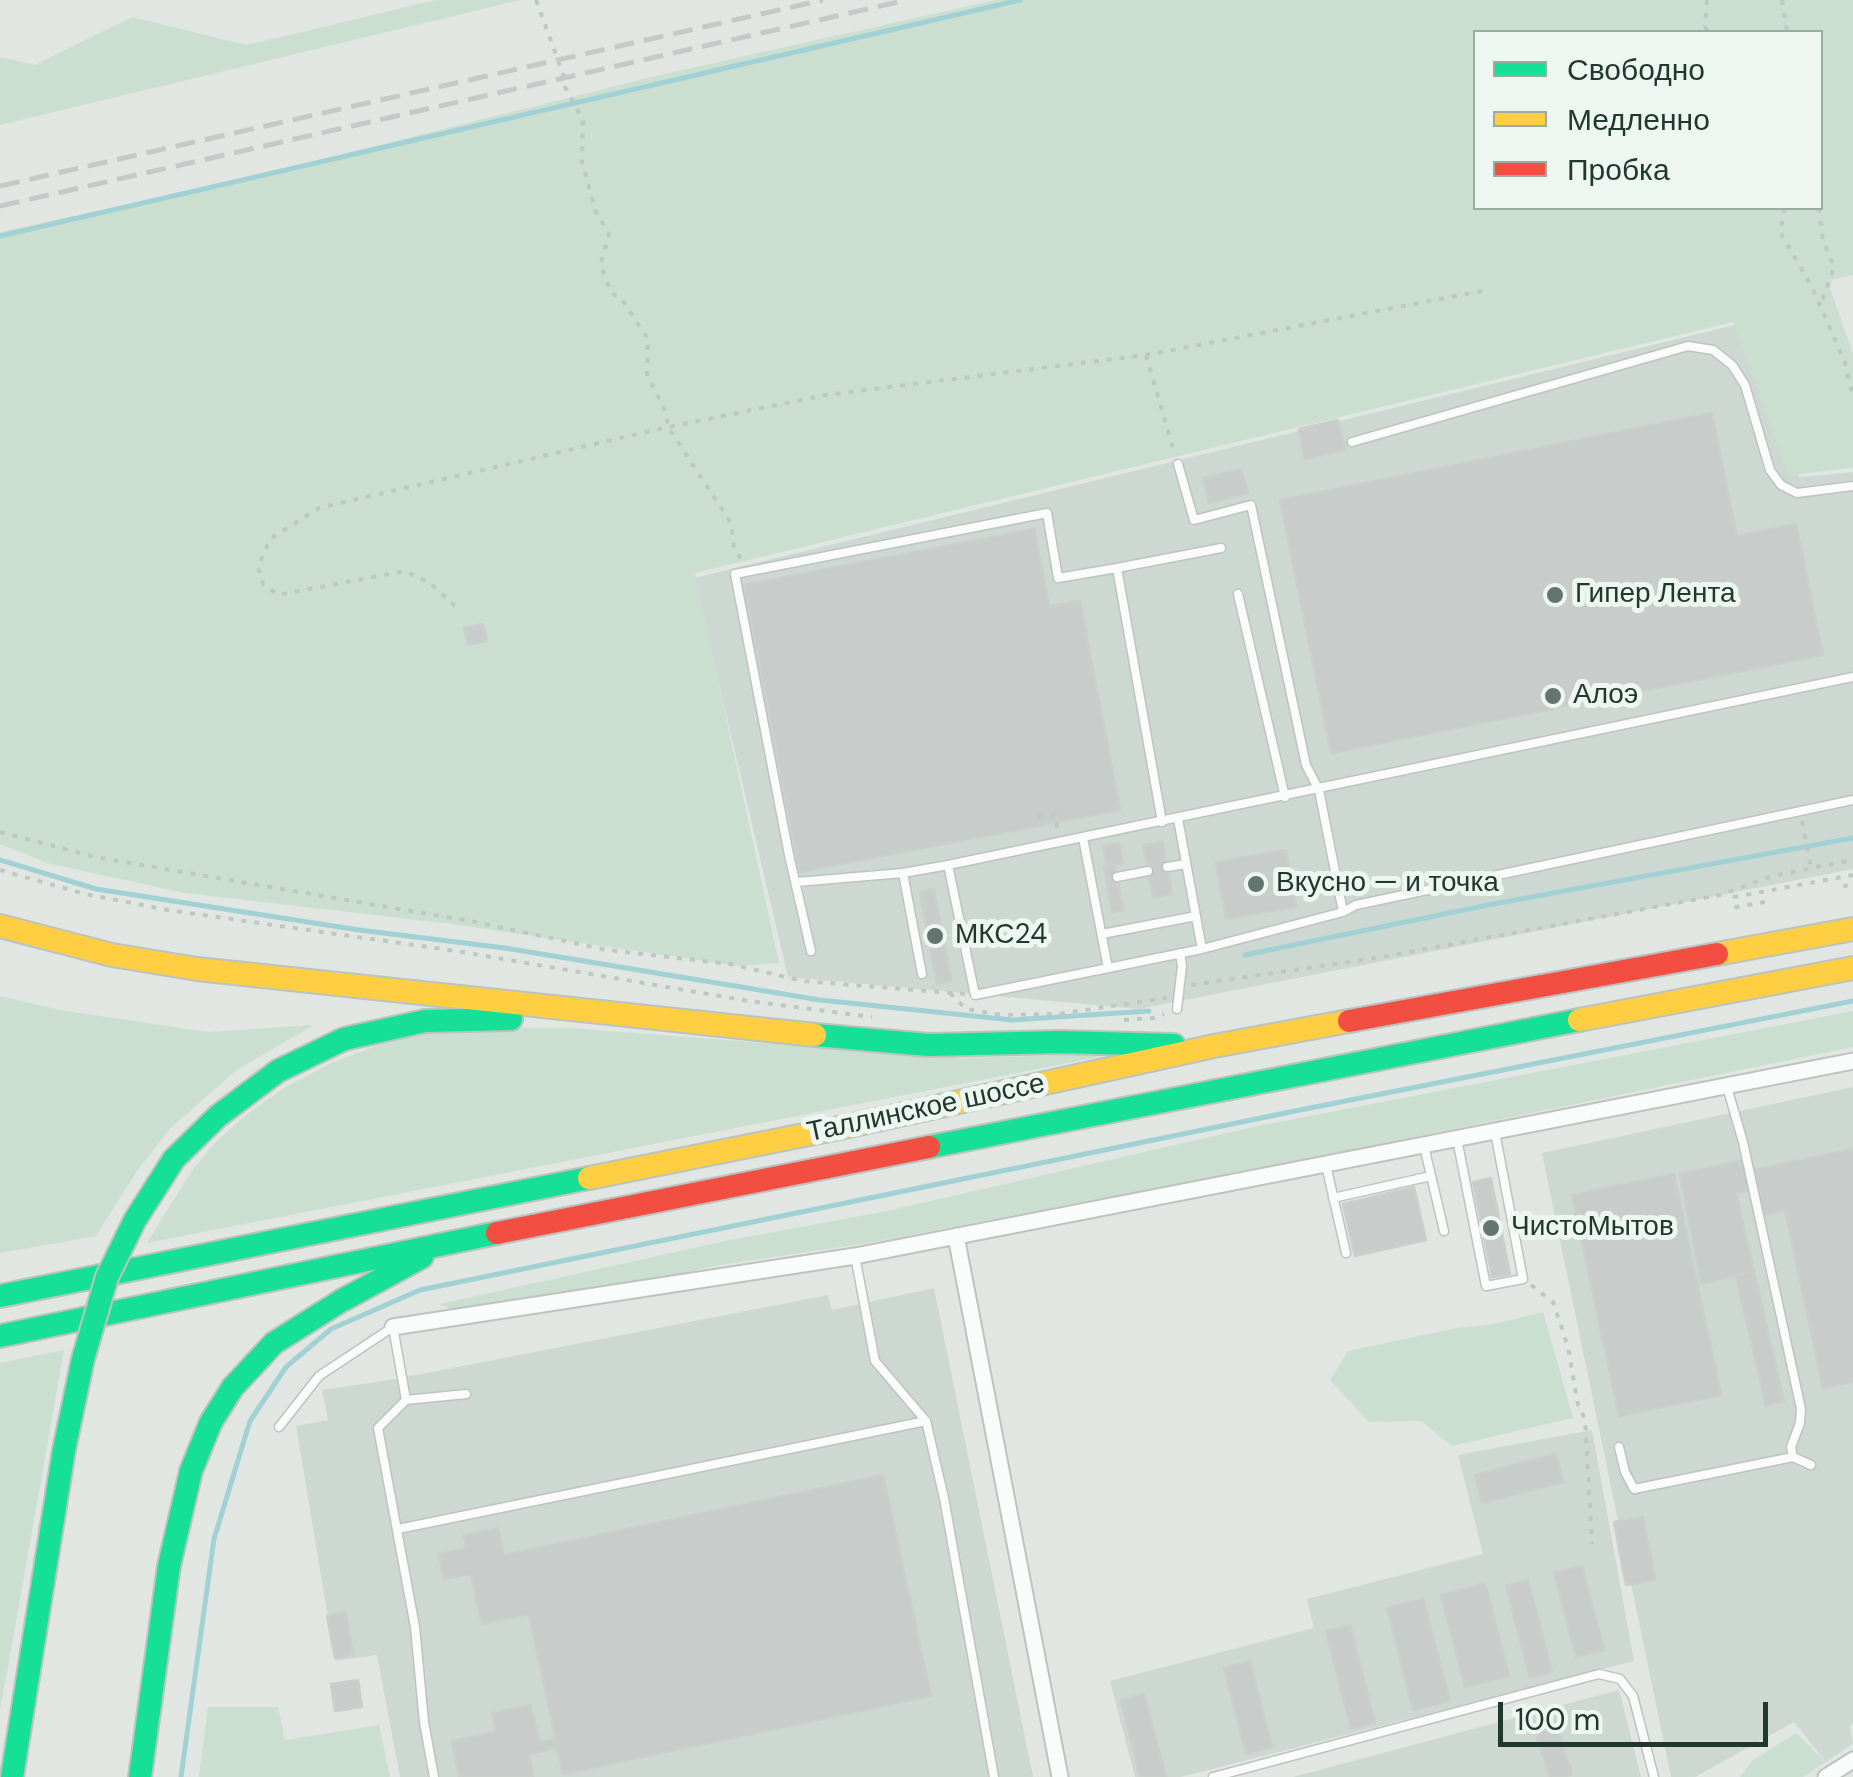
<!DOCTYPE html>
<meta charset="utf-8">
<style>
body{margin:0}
#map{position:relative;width:1853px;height:1777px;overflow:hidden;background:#e1e6e3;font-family:"DM Sans",sans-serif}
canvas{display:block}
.legend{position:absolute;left:1473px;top:30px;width:350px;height:180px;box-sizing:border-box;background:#eef6f1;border:2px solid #9caaa4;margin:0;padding:12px 18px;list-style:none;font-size:30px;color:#203830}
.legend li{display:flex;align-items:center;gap:20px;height:50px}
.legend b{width:50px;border:2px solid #9caaa4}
.scale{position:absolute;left:1498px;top:1702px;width:270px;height:45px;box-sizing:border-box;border:5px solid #203830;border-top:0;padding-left:12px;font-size:30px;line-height:35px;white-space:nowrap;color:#203830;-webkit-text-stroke:8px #eef6f1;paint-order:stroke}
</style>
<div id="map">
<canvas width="1853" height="1777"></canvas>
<ul class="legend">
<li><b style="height:12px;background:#16e098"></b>Свободно</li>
<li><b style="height:12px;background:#ffcf43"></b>Медленно</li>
<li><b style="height:12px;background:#f24e42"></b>Пробка</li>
</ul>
<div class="scale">100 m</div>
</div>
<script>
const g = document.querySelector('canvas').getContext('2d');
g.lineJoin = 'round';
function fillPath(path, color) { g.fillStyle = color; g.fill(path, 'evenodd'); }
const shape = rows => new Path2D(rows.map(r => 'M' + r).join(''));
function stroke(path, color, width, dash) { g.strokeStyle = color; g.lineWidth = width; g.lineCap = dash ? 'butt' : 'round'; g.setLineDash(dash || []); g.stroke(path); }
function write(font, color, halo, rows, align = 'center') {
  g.font = font + ' "DM Sans",sans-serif'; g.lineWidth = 10; g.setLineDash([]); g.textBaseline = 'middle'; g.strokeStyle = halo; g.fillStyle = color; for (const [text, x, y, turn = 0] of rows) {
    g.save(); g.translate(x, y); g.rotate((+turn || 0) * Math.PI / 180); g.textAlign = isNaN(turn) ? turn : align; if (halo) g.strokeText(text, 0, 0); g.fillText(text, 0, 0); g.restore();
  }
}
fillPath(shape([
 [1743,323,1799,477,1853,472,1853,869,1139,1009,788,977,694,578],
 [1853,1087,1853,1723,1850,1726,1853,1744,1826,1762,1794,1722,1695,1777,1671,1777,1542,1153],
 [934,1288,1033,1777,400,1777,377,1655,335,1661,296,1426,328,1420,322,1390,401,1378,828,1295,832,1310],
 [1592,1430,1634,1661,1181,1777,1135,1777,1110,1681,1314,1628,1307,1599,1483,1554,1458,1455],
 [1619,1690,1641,1777,1293,1777]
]), '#ced8d3');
fillPath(shape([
 [436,0,520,0,0,125,0,57,35,65,132,17,247,45],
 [996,0,1853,0,1853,275,1832,280,1830,288,1853,354,1853,468,1789,475,1733,322,695,573,779,963,739,966,452,924,185,893,47,863,0,844,0,232,235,181,660,75],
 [1476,32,1820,32,1820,208,1476,208],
 [0,996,60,1010,208,1032,314,1025,235,1071,170,1129,137,1171,96,1236,0,1253],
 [1853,1011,1853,1047,1283,1164,868,1243,714,1266,657,1279,569,1291,482,1308,452,1310,440,1304,730,1240,887,1211,1258,1126],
 [475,1028,569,1028,961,1058,1045,1056,1098,1050,1099,1057,147,1243,191,1172,213,1145,247,1114,286,1087,331,1063,373,1047,421,1034],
 [1543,1312,1573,1418,1452,1446,1421,1421,1369,1422,1330,1380,1348,1351,1457,1328,1489,1325],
 [64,1350,8,1667,0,1710,0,1363],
 [208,1707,278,1707,285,1740,379,1725,390,1777,199,1777],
 [1796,1733,1826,1762,1803,1777,1740,1777,1753,1760]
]), '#cadfcf');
stroke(shape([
 [0,236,1020,0],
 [0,860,96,889,359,930,505,948,820,1000,1012,1020,1149,1011],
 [1245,955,1488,905,1853,838],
 [181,1777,214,1539,250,1421,286,1367,331,1329,420,1290,1305,1109,1853,1001]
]), '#a1d1d4', 5);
const building = shape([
 [1712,413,1737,536,1796,524,1823,655,1331,753,1280,500,1712,413],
 [1338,420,1345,450,1305,459,1299,429,1338,420],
 [1241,469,1248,493,1209,503,1203,478,1241,469],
 [1034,529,1049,606,1080,601,1120,810,800,872,744,585,1034,529],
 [483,624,487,641,468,645,464,628,483,624],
 [1162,842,1172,894,1153,897,1143,845,1162,842],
 [1119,843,1123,864,1107,867,1103,846,1119,843],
 [1286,850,1296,907,1226,919,1216,862,1286,850],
 [1115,865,1123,910,1112,912,1104,867,1115,865],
 [934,889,951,981,937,984,920,892,934,889],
 [1853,1149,1853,1382,1823,1388,1785,1210,1764,1215,1754,1170,1853,1149],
 [1745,1160,1751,1190,1736,1193,1754,1271,1701,1284,1680,1174,1745,1160],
 [1674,1174,1721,1395,1619,1416,1572,1195,1674,1174],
 [1491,1178,1510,1274,1492,1277,1473,1182,1491,1178],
 [1414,1187,1426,1240,1355,1256,1343,1204,1414,1187],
 [1754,1271,1784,1401,1766,1406,1736,1276,1754,1271],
 [1556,1454,1563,1482,1482,1503,1475,1475,1556,1454],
 [883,1475,931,1696,563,1774,529,1614,482,1624,471,1574,444,1579,439,1554,466,1548,464,1535,498,1528,504,1555,883,1475],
 [1643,1517,1655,1580,1626,1585,1614,1522,1643,1517],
 [1582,1566,1604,1650,1576,1657,1554,1573,1582,1566],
 [1528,1580,1552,1672,1530,1678,1506,1586,1528,1580],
 [1485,1583,1509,1676,1465,1687,1441,1595,1485,1583],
 [1423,1599,1450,1701,1413,1710,1387,1608,1423,1599],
 [345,1612,353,1654,335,1658,327,1616,345,1612],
 [1350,1625,1375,1723,1351,1729,1326,1631,1350,1625],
 [1250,1661,1272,1747,1246,1754,1224,1668,1250,1661],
 [358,1680,362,1707,335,1711,331,1684,358,1680],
 [1144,1694,1166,1777,1140,1777,1121,1700,1144,1694],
 [531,1705,539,1742,556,1739,558,1748,529,1754,533,1777,459,1777,452,1741,496,1732,492,1713,531,1705],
 [1555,1722,1572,1774,1563,1777,1550,1777,1534,1729,1555,1722]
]);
fillPath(building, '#c8cdcb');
stroke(building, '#cacfcc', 2.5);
const lane = shape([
 [1352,442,1688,346,1713,350,1732,365,1745,385,1770,470,1781,485,1797,493,1853,486],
 [1178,464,1194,520,1251,505,1306,765,1319,790,1343,912],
 [1238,594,1285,797],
 [1178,819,1202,949],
 [1162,822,1117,568,1221,548],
 [1083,838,1108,968],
 [948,865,975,995,1202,949,1343,912,1356,905,1853,800],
 [1167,867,1186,864],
 [903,873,922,974],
 [1117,877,1148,871],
 [797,882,903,873,948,865,1853,677],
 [1102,934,1196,916],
 [811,951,789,855,735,574,1047,513,1058,578,1117,568],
 [1177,1009,1182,966,1180,953],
 [1727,1087,1743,1142,1801,1409,1800,1423,1791,1447,1793,1457,1811,1465],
 [1457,1139,1486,1286,1523,1279,1495,1132],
 [1424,1146,1444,1231],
 [1326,1165,1346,1253],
 [1333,1198,1431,1176],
 [855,1256,875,1361,926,1421,944,1498,994,1777],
 [406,1400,378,1428,415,1627,424,1722,434,1777],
 [279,1427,319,1376,393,1327,406,1400,466,1394],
 [1619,1447,1625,1472,1634,1489,1793,1457],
 [398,1529,926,1421],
 [1213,1777,1599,1674,1620,1679,1633,1696,1654,1777]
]);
const street = shape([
 [956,1236,1060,1777],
 [393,1327,855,1256,1853,1061],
 [1826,1777,1853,1760]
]);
const fast = shape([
 [815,1035,929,1045,1060,1042,1174,1045],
 [929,1147,1579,1020],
 [174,1159,218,1116,278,1071,344,1039,425,1021,511,1019],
 [0,1296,589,1178],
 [0,1336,497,1233],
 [12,1777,64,1450],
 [140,1777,169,1566,191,1471,211,1422,233,1387,274,1343,341,1301,422,1257]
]);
const slow = shape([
 [0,926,112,955,197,969,815,1035],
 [1717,954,1853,929],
 [1579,1020,1853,968],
 [589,1178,849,1126,1214,1046,1349,1021]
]);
const jam = shape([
 [1349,1021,1717,954],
 [497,1233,929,1147]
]);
stroke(lane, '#bec3c0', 11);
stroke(street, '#bec3c0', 19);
stroke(fast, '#bbc3c0', 26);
stroke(slow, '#bbc3c0', 26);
stroke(jam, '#bbc3c0', 26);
stroke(shape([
 [536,0,564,77,565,87,583,120,582,162,596,212,609,234,601,263,603,271,611,293,621,298,648,339,647,374,666,413,668,427,731,523,734,547,742,561],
 [1707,0,1705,26,1708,32],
 [1782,0,1787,32],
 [1785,208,1780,232,1812,287,1845,363,1853,398],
 [1819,208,1823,240,1834,267,1821,304],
 [1146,355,1174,452],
 [455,606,430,583,405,571,278,595,263,584,258,567,270,539,319,508,668,427,826,395,1146,355,1482,291],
 [1038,817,1055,814,1058,832],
 [1802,821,1811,868],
 [0,832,95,857,475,922,607,950,730,964,803,981,965,994],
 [0,870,85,894,168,910,456,951,749,1001,872,1017],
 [1843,886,1853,885],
 [1765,902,1736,907,1734,897,1853,875],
 [1191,985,1382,957,1720,895,1772,876,1853,860],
 [950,993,966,1009,1003,1015,1058,1014,1166,998],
 [1124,1020,1153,1018,1164,1014],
 [1531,1285,1553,1302,1568,1347,1578,1405,1585,1419,1592,1544]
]), '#bfc7c5', 4, [5, 8]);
stroke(lane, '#fafbfb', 8);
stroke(street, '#fafbfb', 15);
stroke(fast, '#16e098', 22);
stroke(slow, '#ffcf43', 22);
stroke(jam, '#f24e42', 22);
stroke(shape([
 [0,186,823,0],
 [0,206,907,0]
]), '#c5c9c8', 5, [20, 10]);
const fastBridge = shape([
 [64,1450,83,1359,107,1277,135,1220,174,1159]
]);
stroke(fastBridge, '#bbc3c0', 26, []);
stroke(fastBridge, '#16e098', 22);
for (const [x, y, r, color] of [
 [1555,595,10,"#64756f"],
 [1553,696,10,"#64756f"],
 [1256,884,10,"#64756f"],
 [935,936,10,"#64756f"],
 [1491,1228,10,"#64756f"]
]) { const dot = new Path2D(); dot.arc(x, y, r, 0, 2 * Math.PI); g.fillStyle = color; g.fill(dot); stroke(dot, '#eef6f1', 4); }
write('28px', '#203830', '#eef6f1', [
 ["Гипер Лента",1575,595],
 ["Алоэ",1573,696],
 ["Вкусно — и точка",1276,884],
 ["МКС24",955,936],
 ["ЧистоМытов",1511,1228]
], 'left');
write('28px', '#203830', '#eef6f1', [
 ["Таллинское шоссе",926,1109,-12]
]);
</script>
